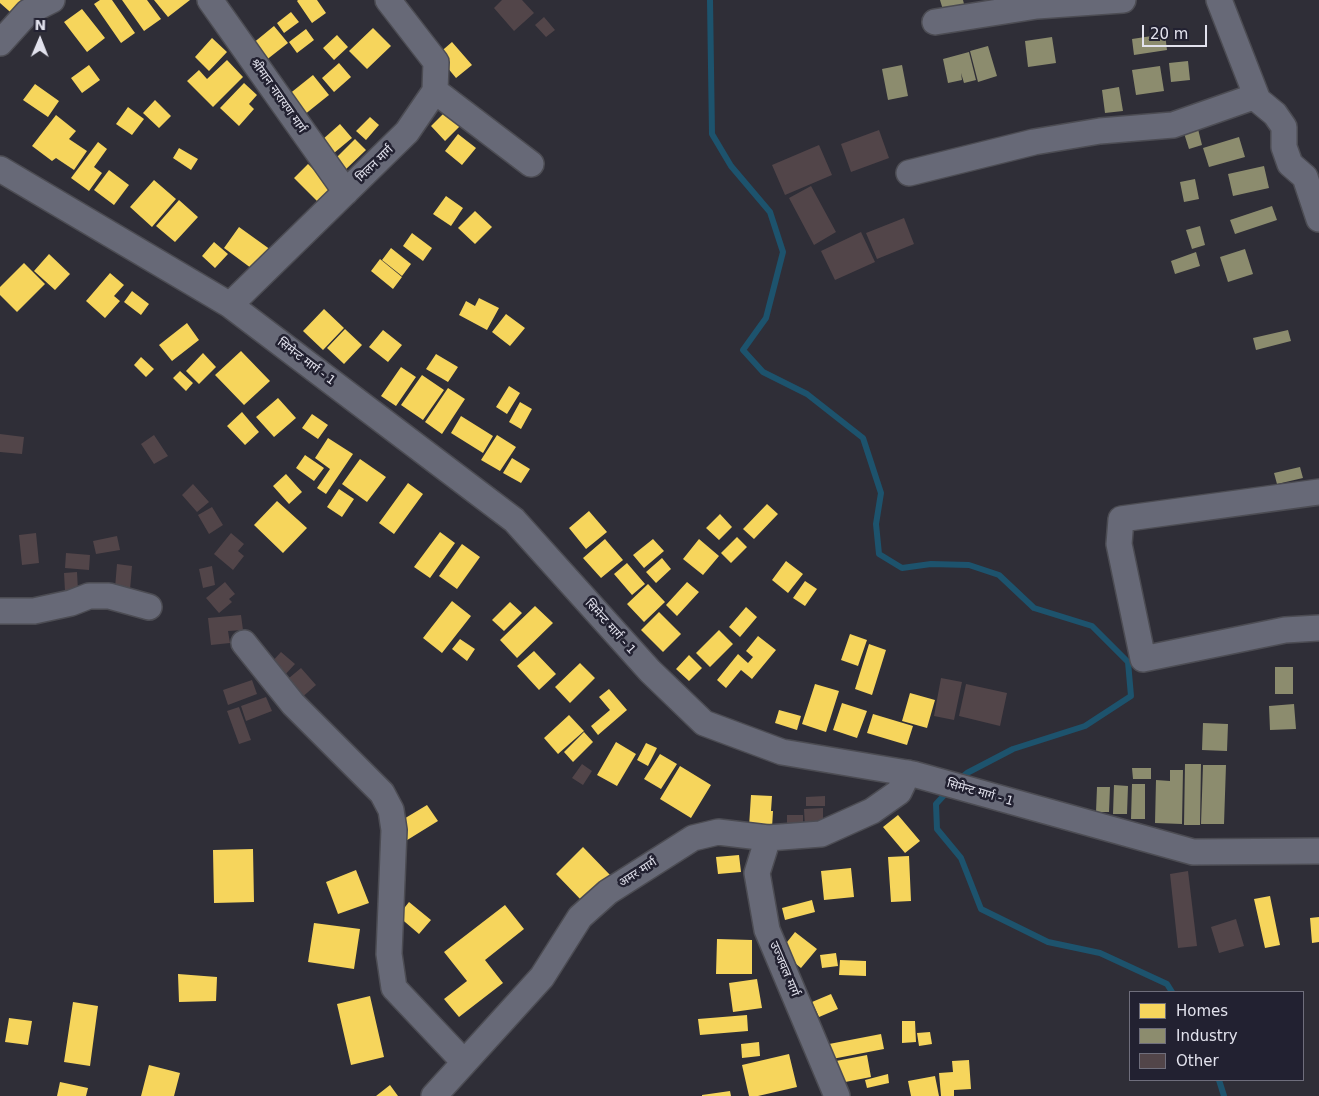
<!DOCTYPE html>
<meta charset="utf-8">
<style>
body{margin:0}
#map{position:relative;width:1319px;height:1096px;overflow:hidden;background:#2f2e37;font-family:"DejaVu Sans",sans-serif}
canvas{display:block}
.legend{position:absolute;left:1129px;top:991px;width:175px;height:90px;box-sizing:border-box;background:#222131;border:1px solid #6f6e7c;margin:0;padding:6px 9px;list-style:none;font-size:15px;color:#e2e2ed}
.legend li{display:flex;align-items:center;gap:10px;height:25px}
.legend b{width:25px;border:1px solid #6f6e7c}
.north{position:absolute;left:15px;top:15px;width:50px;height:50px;-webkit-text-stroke:4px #222131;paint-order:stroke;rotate:1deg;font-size:14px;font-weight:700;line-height:20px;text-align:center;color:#e2e2ed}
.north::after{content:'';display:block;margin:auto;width:18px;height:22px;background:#e2e2ed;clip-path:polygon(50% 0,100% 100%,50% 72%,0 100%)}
.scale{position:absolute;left:1142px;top:25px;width:65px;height:22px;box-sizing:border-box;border:2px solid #e2e2ed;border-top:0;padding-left:6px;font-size:15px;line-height:18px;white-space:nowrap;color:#e2e2ed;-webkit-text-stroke:4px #222131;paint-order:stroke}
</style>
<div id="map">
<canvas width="1319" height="1096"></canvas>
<ul class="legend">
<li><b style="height:14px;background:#f6d55c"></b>Homes</li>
<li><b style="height:14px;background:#8c8c6e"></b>Industry</li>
<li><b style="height:14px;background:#524549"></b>Other</li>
</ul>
<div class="north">N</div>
<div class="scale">20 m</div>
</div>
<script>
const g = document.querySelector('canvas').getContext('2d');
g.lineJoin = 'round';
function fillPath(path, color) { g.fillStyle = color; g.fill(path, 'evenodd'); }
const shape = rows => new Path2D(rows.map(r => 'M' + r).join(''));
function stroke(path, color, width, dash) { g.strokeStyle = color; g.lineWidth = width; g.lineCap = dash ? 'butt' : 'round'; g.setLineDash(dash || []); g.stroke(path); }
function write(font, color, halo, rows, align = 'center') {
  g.font = font + ' "DejaVu Sans","Noto Sans Devanagari",sans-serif'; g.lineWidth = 5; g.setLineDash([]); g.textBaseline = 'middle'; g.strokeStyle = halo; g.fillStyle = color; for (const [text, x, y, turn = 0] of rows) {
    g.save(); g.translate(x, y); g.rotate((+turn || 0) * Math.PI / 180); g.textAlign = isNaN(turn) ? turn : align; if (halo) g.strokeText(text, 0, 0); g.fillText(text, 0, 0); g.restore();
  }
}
fillPath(shape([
 [0,0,34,0,17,18,0,3],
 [100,0,112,0,135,33,121,43,94,4],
 [122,0,147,0,161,19,144,31],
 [154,0,190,0,168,17],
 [298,0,317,0,326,13,312,23,297,1],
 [82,9,105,38,87,52,64,22],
 [291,12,299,22,284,33,277,23],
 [274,26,288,43,265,61,252,44],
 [373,28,391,46,367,69,349,51],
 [306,29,314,40,297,53,289,42],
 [337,35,348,47,334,60,323,48],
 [212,38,227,52,209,71,195,57],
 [452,42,472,65,456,78,437,55],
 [227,60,243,77,213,107,187,81,199,70,207,79],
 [339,63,351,77,334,92,322,78],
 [89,65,100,80,82,93,71,78],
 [313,75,329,95,304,115,288,95],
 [244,83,257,95,249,104,254,109,239,126,220,108],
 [35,84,59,101,48,117,23,100],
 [155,100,171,116,159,128,143,113],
 [128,107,144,119,132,135,116,124],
 [445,112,460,126,445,141,431,126],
 [56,115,76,131,69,139,87,151,74,170,56,158,52,161,32,146],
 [370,117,379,125,366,140,356,131],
 [340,124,352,138,334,153,322,140],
 [458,134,476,148,462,165,445,151],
 [355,139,366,150,344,171,334,160],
 [98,142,107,149,94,167,102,173,89,191,71,178],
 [179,148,198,159,191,170,173,158],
 [308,164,332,188,318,202,294,178],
 [109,170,129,185,114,205,94,190],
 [154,180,176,199,152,227,130,207],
 [446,196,463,208,451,226,433,214],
 [179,200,198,217,175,242,156,226],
 [475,211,492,227,475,244,458,228],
 [239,227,271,250,255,271,224,248],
 [412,233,432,248,423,261,403,246],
 [214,242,228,254,215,268,202,256],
 [391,248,411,264,402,276,382,260],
 [49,254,70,274,55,290,34,271],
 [380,259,402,277,393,289,371,271],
 [24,263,45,284,17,312,0,295,0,287],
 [110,273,124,285,114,296,120,301,105,318,86,301],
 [132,291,149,304,141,315,124,302],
 [479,298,499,308,487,330,459,315,466,301,475,306],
 [324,309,344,328,323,350,303,331],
 [506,314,525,328,510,346,492,332],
 [187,323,199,340,172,361,159,345],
 [345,329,362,345,344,364,327,348],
 [383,330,402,345,388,362,369,347],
 [241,351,270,381,244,405,215,375],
 [203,353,216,367,199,384,186,371],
 [436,354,458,367,448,382,426,369],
 [141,357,154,369,146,377,134,365],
 [401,367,416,377,396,406,381,396],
 [180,371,193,383,186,391,173,378],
 [422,375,444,390,423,420,401,405],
 [509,386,520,393,507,414,496,407],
 [448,388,465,399,442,434,425,422],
 [278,398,296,418,274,437,256,417],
 [520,402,532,409,521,429,509,422],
 [242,412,259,432,245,445,227,426],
 [312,414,328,425,318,439,302,428],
 [461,416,493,436,483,453,451,433],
 [497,435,516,447,500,471,481,460],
 [328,438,353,454,326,494,317,488,330,469,315,458],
 [305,455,324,468,314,481,296,468],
 [512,458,530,469,521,483,503,473],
 [360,459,386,477,367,502,342,484],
 [286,474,302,492,289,504,273,486],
 [408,483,423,494,394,534,379,523],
 [339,489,354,499,342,517,327,507],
 [277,501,307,528,283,553,254,525],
 [767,504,778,514,754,539,743,529],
 [589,511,607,532,586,549,569,528],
 [720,514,732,527,719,540,706,528],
 [440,532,455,543,430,578,414,567],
 [737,537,747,547,731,563,721,553],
 [605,539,623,560,601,578,583,558],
 [653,539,664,551,644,568,633,555],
 [699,539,719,556,703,575,683,559],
 [462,544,480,557,457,589,439,576],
 [662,558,671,569,656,583,646,572],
 [786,561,803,574,788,593,772,580],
 [627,563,645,584,632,595,614,574],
 [805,581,817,589,805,606,793,598],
 [687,582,699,592,677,616,666,605],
 [648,584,665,602,644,622,627,604],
 [452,601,471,616,442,653,423,638],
 [510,602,522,613,504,631,492,620],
 [535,606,553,623,517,658,500,640],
 [746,607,757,617,740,637,729,627],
 [659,612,681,634,663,652,641,630],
 [719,630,733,644,710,667,696,653],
 [850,634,867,640,858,666,841,660],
 [758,636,776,650,752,679,741,670,726,688,717,680,738,654,748,663,753,657,746,651],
 [460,639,475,649,467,661,452,649],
 [869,644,886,650,872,695,855,689],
 [534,651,556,674,539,690,517,666],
 [689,655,702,668,689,681,676,669],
 [580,663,595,678,570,703,555,687],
 [815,684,839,691,826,732,802,724],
 [609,689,627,710,598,735,591,726,610,710,599,697],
 [910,693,935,700,927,728,902,721],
 [842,703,867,711,857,738,833,730],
 [779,710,801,716,797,730,775,723],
 [873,714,913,726,907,745,867,733],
 [569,715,584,731,558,754,544,738],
 [584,732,593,742,573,762,564,752],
 [616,742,636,754,617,786,597,775],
 [646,743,657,748,648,766,637,760],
 [660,754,677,764,661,789,644,779],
 [680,766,711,785,691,818,660,799],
 [751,795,772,796,771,811,773,811,772,828,749,827],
 [427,805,438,821,404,842,402,820],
 [898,815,920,841,905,853,883,827],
 [583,847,611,876,583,902,556,874],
 [253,849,254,902,214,903,213,850],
 [739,855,741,872,718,874,716,857],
 [909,856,911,901,891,902,888,857],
 [851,868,854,897,824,900,821,871],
 [356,870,369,903,338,914,326,882],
 [1270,896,1280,945,1265,948,1254,899],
 [812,900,815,912,785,920,782,908],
 [409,902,431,920,419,934,398,916],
 [505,905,524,929,485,960,503,983,459,1017,444,999,467,981,444,952],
 [1319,917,1319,942,1312,943,1310,918],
 [314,923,360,929,354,969,308,962],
 [795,932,817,949,801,968,780,951],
 [717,939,752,940,752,974,716,974],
 [836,953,838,966,822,968,820,955],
 [840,960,866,961,866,976,839,975],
 [178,974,217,977,216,1001,179,1002],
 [757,979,762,1008,733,1012,729,983],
 [831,994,838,1009,819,1017,812,1002],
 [370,996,384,1057,351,1065,337,1004],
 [73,1002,98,1006,90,1066,64,1062],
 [747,1015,748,1031,700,1035,698,1019],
 [9,1018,32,1021,28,1045,5,1042],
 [902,1021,915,1021,916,1042,902,1043],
 [930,1032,932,1044,919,1046,917,1033],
 [881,1034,884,1049,832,1059,829,1044],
 [759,1042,760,1056,742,1058,741,1044],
 [789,1054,797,1087,758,1096,749,1096,742,1065],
 [867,1055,871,1077,840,1083,836,1061],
 [969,1060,971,1089,954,1090,954,1096,941,1096,939,1073,953,1072,952,1061],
 [149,1065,180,1073,174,1096,141,1096],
 [888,1074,889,1083,867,1088,865,1080],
 [935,1076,939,1096,911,1096,908,1081],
 [60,1082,88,1088,86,1096,57,1096],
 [390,1085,398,1096,376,1096],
 [730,1091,731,1096,702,1096,702,1095]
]), '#f6d55c');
fillPath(shape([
 [940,0,963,0,965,8,944,13],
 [1165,34,1167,50,1134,55,1132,39],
 [1052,37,1056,63,1028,67,1025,41],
 [988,46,997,76,978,82,970,51],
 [969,52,976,80,964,83,961,73,962,80,948,83,943,59],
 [1188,61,1190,80,1171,82,1169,63],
 [902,65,908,96,888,100,882,69],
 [1160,66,1164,91,1136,95,1132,70],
 [1119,87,1123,111,1105,113,1102,90],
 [1197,125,1202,145,1189,149,1183,130],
 [1239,137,1245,157,1209,167,1203,148],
 [1264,166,1269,188,1233,196,1228,174],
 [1195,179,1199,199,1184,202,1180,182],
 [1272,206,1277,220,1235,234,1230,220],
 [1200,226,1205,245,1192,249,1186,230],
 [1245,249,1253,274,1228,282,1220,257],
 [1196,252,1200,266,1175,274,1171,261],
 [1288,330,1291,341,1256,350,1253,338],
 [1300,467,1303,478,1277,484,1274,473],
 [1275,667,1293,667,1293,694,1275,694],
 [1294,704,1296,729,1270,730,1269,706],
 [1203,723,1228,724,1227,751,1202,750],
 [1185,764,1201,764,1200,825,1184,825],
 [1203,765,1226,765,1224,824,1201,824],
 [1132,768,1151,768,1151,779,1133,779],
 [1170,770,1183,770,1182,824,1155,823,1156,780,1170,781],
 [1132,784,1145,784,1145,819,1131,819],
 [1114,785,1128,786,1127,814,1113,814],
 [1097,787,1110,787,1109,812,1096,812]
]), '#8c8c6e');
stroke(shape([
 [710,0,712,134,731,166,770,212,783,252,766,318,743,350,763,372,807,394,863,438,881,493,876,524,879,554,902,568,931,564,969,565,999,575,1034,608,1092,626,1128,662,1131,696,1085,726,1013,749,967,773,958,780],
 [948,791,936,804,937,829,961,858,981,909,1048,942,1100,953,1167,984,1172,992],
 [1219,1080,1224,1096]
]), '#1d536d', 6);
fillPath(shape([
 [502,0,522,0,534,13,514,31,494,8],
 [544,17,555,30,546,37,535,25],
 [879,130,889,158,851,172,841,144],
 [819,145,832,175,785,195,772,165],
 [811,186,836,232,814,245,789,198],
 [904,218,914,244,877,259,866,233],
 [861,232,875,262,835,280,821,251],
 [0,434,24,437,22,454,0,452],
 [154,435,168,456,154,464,141,444],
 [193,484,209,502,197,512,182,495],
 [212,507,223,525,209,534,198,515],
 [36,533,39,563,22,565,19,535],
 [231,533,244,544,238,551,244,556,233,570,214,554],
 [117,536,120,550,96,554,93,541],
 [66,553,90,555,89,570,65,568],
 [117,564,132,566,130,590,115,588],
 [212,566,215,585,203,588,199,569],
 [77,572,78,591,65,591,64,573],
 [225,582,235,594,229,599,232,602,219,613,206,598],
 [241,615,243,630,228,631,230,643,211,645,208,618],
 [281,652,295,664,283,677,269,665],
 [301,668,316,685,299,700,283,683],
 [941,678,962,682,954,720,934,716],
 [252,680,257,694,228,705,223,690],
 [966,684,1007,693,1000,726,959,716],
 [266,697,272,711,246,721,241,706],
 [239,707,251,740,239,744,227,711],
 [582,764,592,771,583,785,572,778],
 [825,796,825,806,806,806,806,797],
 [823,808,823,827,805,828,804,809],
 [787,815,803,815,803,830,787,830],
 [1188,871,1197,946,1178,948,1170,874],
 [1236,919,1244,946,1219,953,1211,927]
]), '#524549');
const minor = shape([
 [210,0,346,192],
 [1219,0,1258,100,1275,114,1284,127,1284,147,1290,164,1305,177,1319,219],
 [935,22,1037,6,1123,0],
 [0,43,28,12,52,0],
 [435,91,531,164],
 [0,169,230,305,514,520,650,671,704,723,782,752,913,774,1193,852,1319,851],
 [909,173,1034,142,1100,131,1173,125,1256,96],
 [230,305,407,132,435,91,436,62,388,0],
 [1319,492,1121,519,1119,544,1143,659,1285,630,1319,628],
 [0,611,34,611,71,603,89,596,109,596,149,607],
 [244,643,293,704,382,793,391,810,394,830,389,954,394,988,464,1062],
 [768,838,757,873,767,930,837,1096],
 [434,1096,542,977,580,917,608,892,693,838,718,832,768,838,821,834,872,811,899,792,908,773]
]);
stroke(minor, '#4c4c53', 28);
stroke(minor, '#676977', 25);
write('12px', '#e2e2ed', '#222131', [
 ["श्रीमान नारायण मार्ग",278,96,55],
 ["मिलन मार्ग",375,164,-44],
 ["सिमेन्ट मार्ग - 1",306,362,37],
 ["सिमेन्ट मार्ग - 1",610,627,48],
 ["सिमेन्ट मार्ग - 1",980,793,16],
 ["अमर मार्ग",638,873,-33],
 ["उज्जवल मार्ग",784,969,67]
]);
</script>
